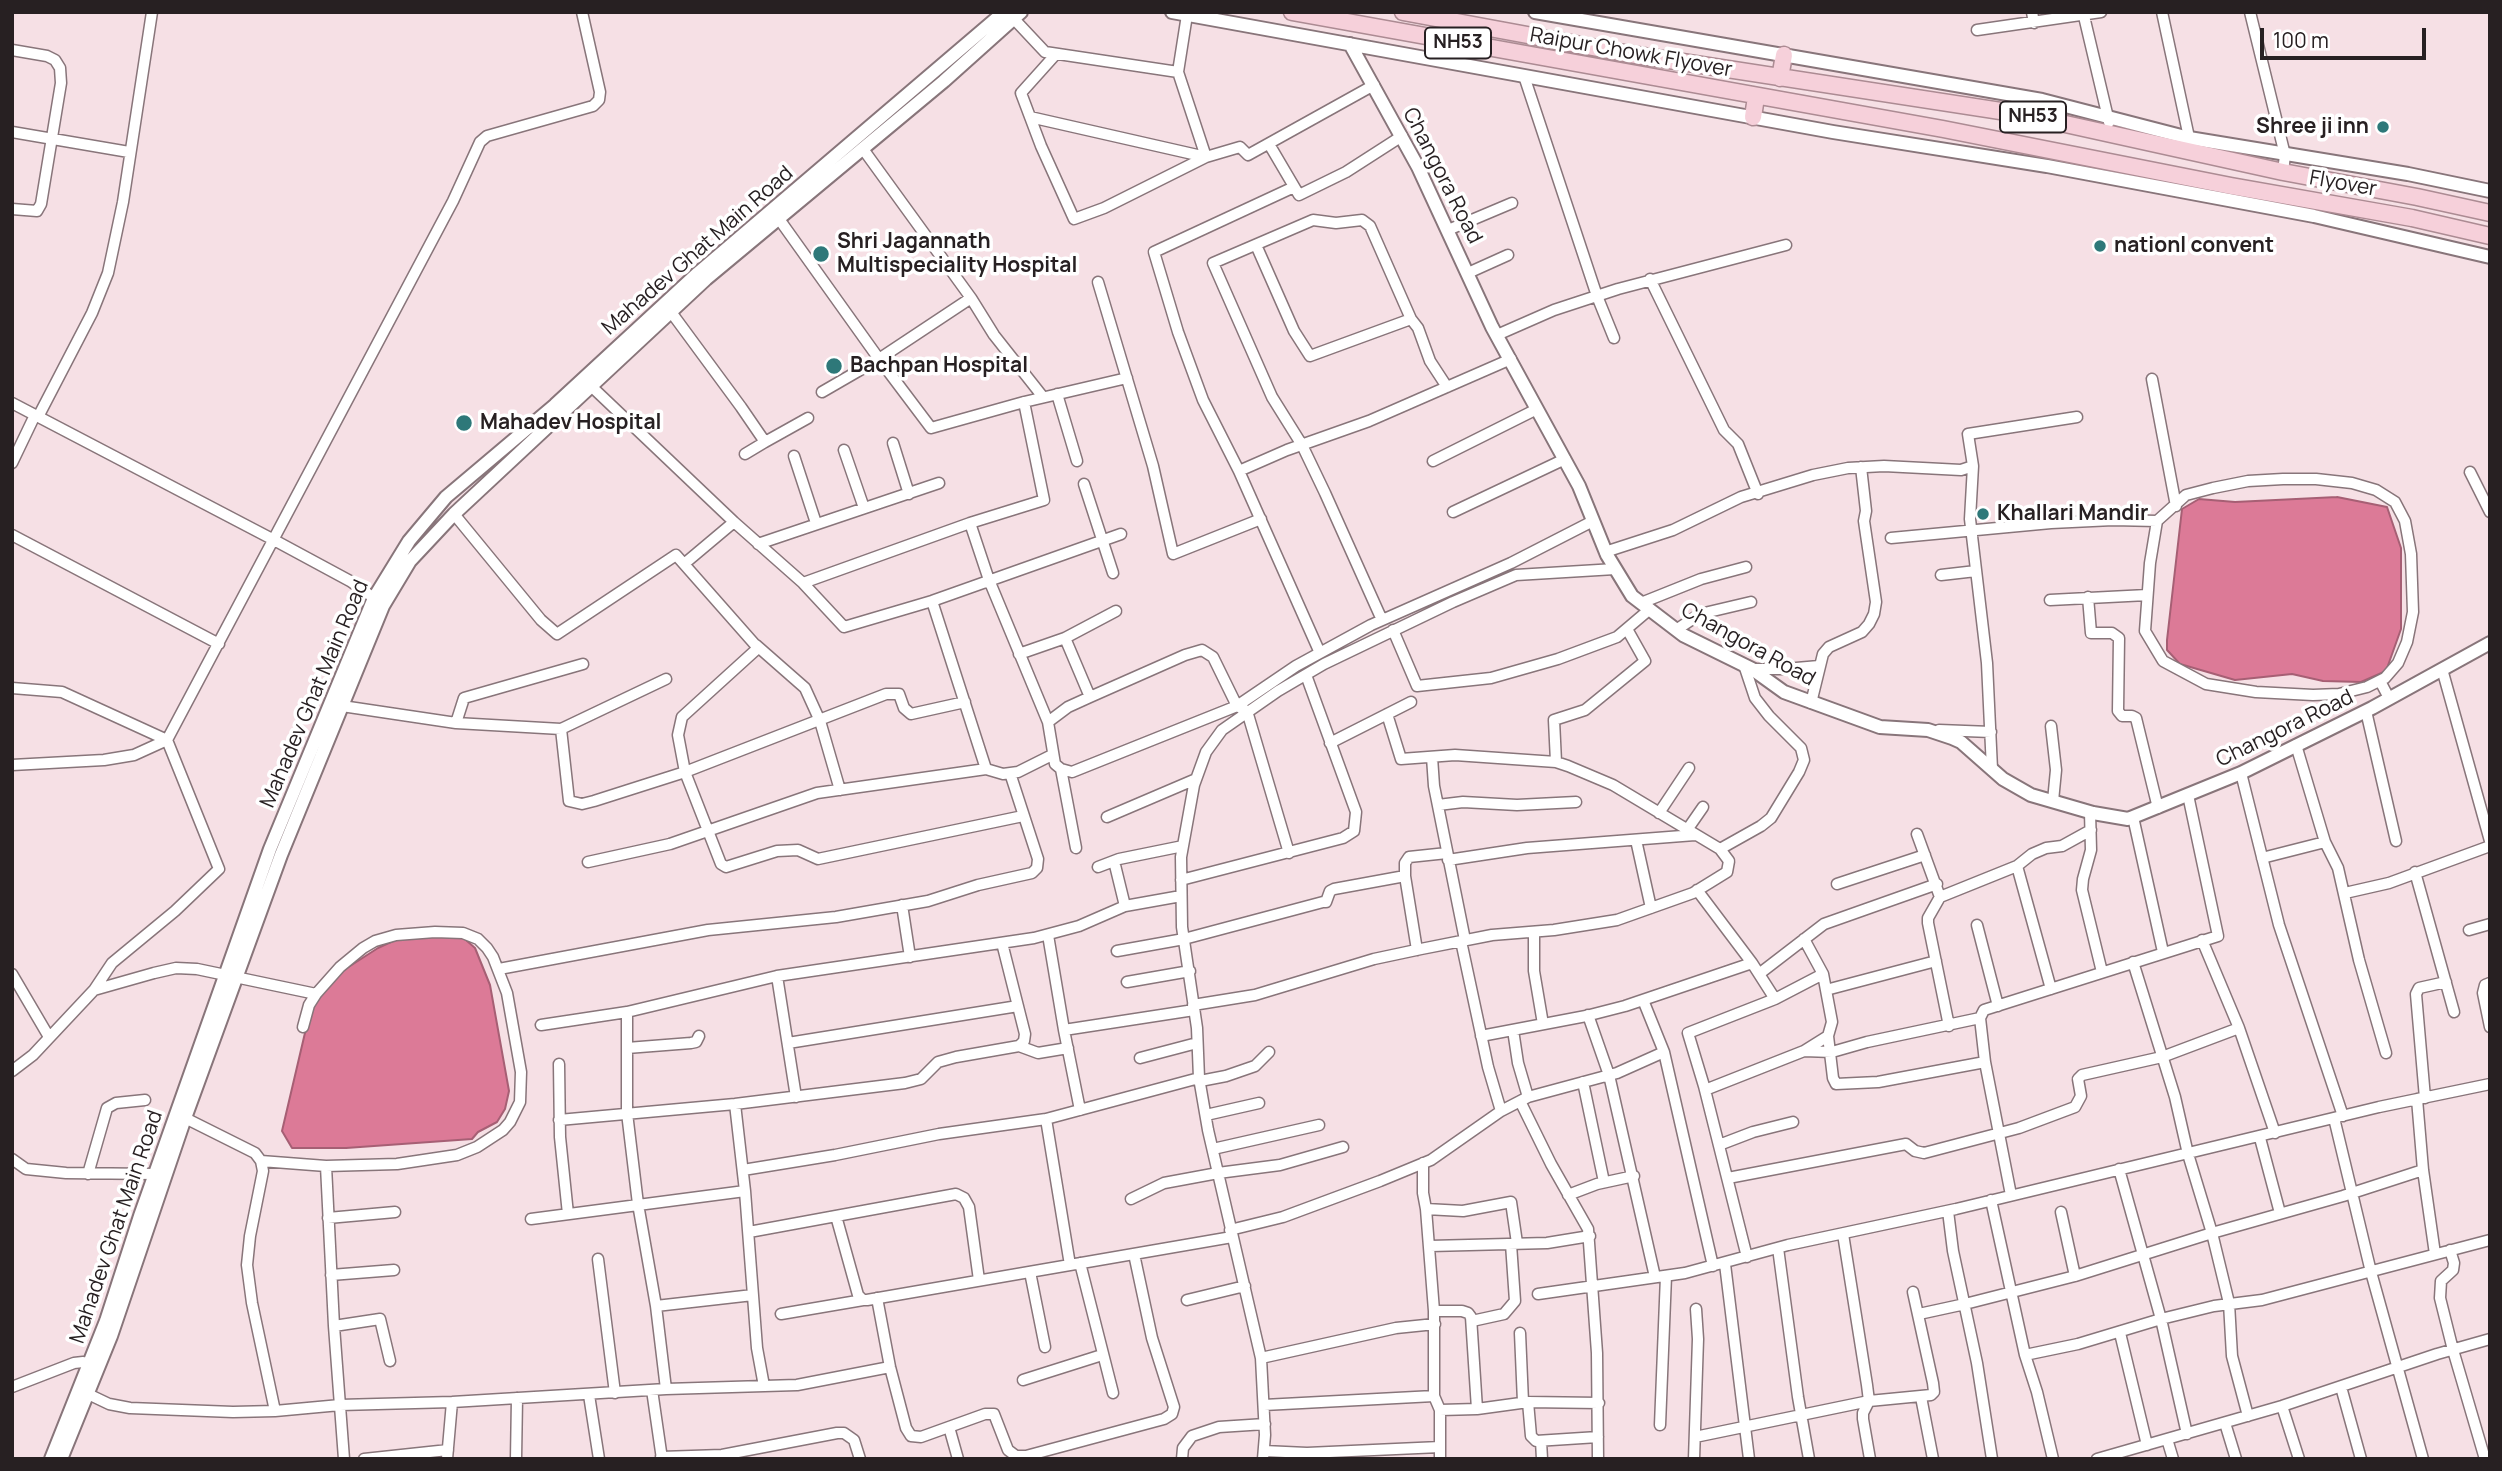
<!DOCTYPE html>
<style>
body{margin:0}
#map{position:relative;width:2502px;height:1471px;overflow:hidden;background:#f6e0e5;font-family:Manrope,sans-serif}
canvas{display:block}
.frame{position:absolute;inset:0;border:14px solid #272022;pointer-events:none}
.scale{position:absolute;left:2260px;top:28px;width:166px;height:32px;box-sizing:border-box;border:4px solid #272022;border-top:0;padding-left:9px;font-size:21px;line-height:24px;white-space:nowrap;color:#272022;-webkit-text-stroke:5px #fff;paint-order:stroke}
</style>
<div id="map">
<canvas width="2502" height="1471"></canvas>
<div class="frame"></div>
<div class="scale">100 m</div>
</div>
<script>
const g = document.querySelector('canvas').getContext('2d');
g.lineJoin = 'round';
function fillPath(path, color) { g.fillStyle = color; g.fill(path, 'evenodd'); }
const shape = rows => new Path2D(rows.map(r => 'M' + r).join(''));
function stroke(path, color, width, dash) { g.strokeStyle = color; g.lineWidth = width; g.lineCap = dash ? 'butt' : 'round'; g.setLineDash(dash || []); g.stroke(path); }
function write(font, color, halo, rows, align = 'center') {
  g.font = font + ' Manrope,sans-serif'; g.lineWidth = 7; g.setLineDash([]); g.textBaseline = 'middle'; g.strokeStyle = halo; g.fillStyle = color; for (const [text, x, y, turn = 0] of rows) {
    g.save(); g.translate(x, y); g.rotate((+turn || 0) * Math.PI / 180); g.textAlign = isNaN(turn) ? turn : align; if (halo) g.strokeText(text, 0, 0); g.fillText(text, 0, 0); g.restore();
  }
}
const water = shape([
 [2337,497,2387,507,2401,548,2401,629,2386,671,2361,682,2323,681,2292,674,2235,680,2180,664,2167,650,2167,640,2182,509,2199,499,2235,502,2337,497],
 [458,933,475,948,490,985,509,1091,505,1109,497,1122,478,1132,472,1139,346,1148,292,1148,282,1131,312,1003,333,977,378,948,404,936,458,933]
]);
fillPath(water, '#dc7a97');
stroke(water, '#a65f74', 2);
const minor = shape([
 [2032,12,2034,23],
 [2083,12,2109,122],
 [2162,12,2190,142],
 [2250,12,2285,155,2283,172],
 [1187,15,1178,72,1206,157],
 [1014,19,1045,52,1178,72],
 [1977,30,2101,12],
 [12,50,47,56,55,60,60,68,61,83,41,204,37,211,12,209],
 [1056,54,1021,93,1041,146,1074,219,1104,208,1206,157,1240,147,1248,155,1374,85],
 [1524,76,1597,296,1614,338],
 [1030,117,1206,157],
 [12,132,129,152],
 [1269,144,1299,195,1346,172,1402,136],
 [863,149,971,298,994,335,1043,397],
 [1294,187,1154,252,1178,332,1203,400,1239,471,1320,653],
 [779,219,879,359,971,298],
 [1448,230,1512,203],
 [1256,245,1294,331,1310,356,1411,319],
 [1468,273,1508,255],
 [1650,279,1724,430,1738,444,1758,494],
 [1098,282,1153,466,1173,554,1261,519],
 [671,312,741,407,765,442,808,418],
 [1497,335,1554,310,1618,289,1786,245],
 [2152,379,2176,506],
 [591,386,734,522,803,583,844,627,932,601,1121,534],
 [822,392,879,359,931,428,1024,402,1127,378],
 [1057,394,1077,461],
 [12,403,274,540,350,581,374,598],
 [38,417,92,313,108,273,123,202,152,12],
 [893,443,909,494],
 [844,450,864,508],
 [745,454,765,442],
 [794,456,816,523],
 [1433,461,1537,409],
 [12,463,35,415],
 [1973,466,1968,434,2077,417],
 [1239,471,1287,450,1369,421,1511,359],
 [2470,472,2490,512],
 [1084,484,1113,573],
 [1453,512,1565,459],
 [454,514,541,620,557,634,676,555,758,648,682,717,678,735,685,772,721,864,726,867,777,851,798,850,818,859,1023,816],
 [970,523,989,580,1048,722,1055,764,1061,769,1072,772,1237,706,1296,666,1371,625,1511,563,1593,521],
 [12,535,219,644],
 [1891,538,2051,523,2113,520,2157,521,2186,495,2213,488,2248,481,2283,479,2316,479,2352,483,2376,490,2395,502,2405,521,2411,554,2413,612,2407,642,2398,663,2385,678,2367,687,2339,694,2313,695,2256,692,2206,684,2163,661,2145,631,2150,563,2157,521],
 [758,544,939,483],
 [1605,552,1673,530,1741,497,1813,475,1848,468,1884,466,1961,470,1973,466,1970,519,1987,663,1992,769],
 [684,564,734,522],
 [1941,575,1976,571],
 [803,583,970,523,1044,500,1024,402],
 [2088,597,2091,633,2112,633,2119,638,2118,711,2122,716,2132,716,2136,718,2158,808],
 [2050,600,2147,595],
 [932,601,986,769],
 [1641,603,1701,579,1746,567],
 [1382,620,1325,493,1302,445,1272,397,1213,263,1313,220,1336,223,1362,220,1370,226,1411,319,1418,328,1430,361,1447,387],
 [1393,630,1417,686,1491,678,1558,659,1617,637,1650,609],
 [1676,630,1700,614,1751,602],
 [1065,638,1090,697],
 [756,645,805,688,820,721,840,790],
 [1019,654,1065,638,1116,611],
 [1752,669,1785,669,1819,666],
 [2442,669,2490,841],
 [666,679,561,729,569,801,582,804,594,801,685,772,886,694,899,694,904,708,911,714,965,702],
 [2380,681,2389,698],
 [12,688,62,692,167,740,219,869,175,911,112,963,94,990],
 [1811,703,1823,654,1829,647,1862,632,1869,624,1874,614,1876,602,1864,521,1866,511,1861,467],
 [342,706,456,723,561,729],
 [2366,711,2396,841],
 [1048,722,1068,707,1090,697,1185,655,1202,650,1213,657,1237,706,1247,711,1289,853],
 [456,723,464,698,583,664],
 [2051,726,2056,770,2053,801],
 [1939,730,1991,732],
 [1330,743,1411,702],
 [2296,745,2325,842,2338,868,2359,960,2386,1053],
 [1432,757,1434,786,1465,940],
 [1556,762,1554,720,1585,710,1645,661,1627,629],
 [12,765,104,760,134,755,167,740,453,201,480,142,487,136,593,106,599,100,600,92,582,12],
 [1061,769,1076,848],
 [2241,773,2279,925,2343,1116],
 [1438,805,1463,802,1517,805,1576,802],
 [2090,812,2091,850,2083,879,2082,890,2102,972],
 [1659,813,1689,768],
 [1107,817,1196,779],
 [2133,817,2163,952],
 [1687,830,1703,807],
 [1917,834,1940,897,1928,918,1928,923,1949,1026],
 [1636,840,1651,908],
 [1720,849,1761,826,1771,818,1799,772,1804,760,1801,748,1769,716,1755,698,1744,665],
 [2262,858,2325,842],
 [1448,860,1527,848,1695,835],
 [1114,861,1125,906],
 [588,862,670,844,817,793,986,769,1003,774,1018,772,1052,755],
 [2017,866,2051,989],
 [1098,867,1119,859,1183,846],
 [2415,872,2454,1012],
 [1181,880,1343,838,1354,831,1356,812,1306,675],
 [1837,884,1925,855],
 [1697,890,1752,963,1775,999],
 [2345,893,2389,883,2490,846],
 [1940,897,2017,866,2032,854,2046,848,2062,846,2091,830],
 [902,905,910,957],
 [1977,925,1998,1006],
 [2469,930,2490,924],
 [1534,932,1534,971,1543,1024],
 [1048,935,1064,1030,1080,1110],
 [1804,939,1823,974,1832,1022,1828,1036,1833,1078,1836,1084,1878,1082,1985,1062],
 [2202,940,2239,1028,2275,1133],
 [1461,941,1488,1067,1501,1111],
 [1417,950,1405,876,1405,863,1409,857,1447,853],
 [1117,951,1184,939,1323,902,1326,902,1330,891,1334,889,1405,876],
 [2133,962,2175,1097,2188,1154,2212,1233,2229,1303,2232,1356,2248,1416],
 [499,969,708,930,836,917,928,901,978,885,1032,873,1037,868,1038,859,1010,773],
 [12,974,49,1037],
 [1759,974,1824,924,1937,884],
 [777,976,796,1097],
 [1127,982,1190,971],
 [2490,983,2485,985,2483,993,2490,1027],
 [1826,990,1936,961],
 [1643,1000,1664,1052,1713,1266],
 [1193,1005,1255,995,1374,959,1421,949,1492,935,1554,930,1617,920,1693,893,1727,872,1729,861,1720,849,1613,785,1568,766,1556,762,1455,755,1401,759,1387,714],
 [627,1012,627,1113,638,1204,656,1306,666,1389],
 [1588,1015,1609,1075,1655,1277],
 [541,1025,627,1012,777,976,1034,938,1079,926,1125,906,1181,896],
 [1064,1030,1194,1010],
 [1513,1030,1518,1063,1528,1097],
 [1481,1036,1586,1016,1625,1006,1752,963],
 [788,1043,1018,1006],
 [1019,1046,1038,1053,1068,1048],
 [627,1048,691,1043,696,1042,699,1036],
 [1804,1051,1832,1052,1867,1042,1980,1018],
 [1140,1058,1197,1043],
 [559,1064,560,1137,568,1214],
 [12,1071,33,1055,94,990,154,973,176,968,197,969,316,994],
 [1200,1081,1226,1076,1255,1066,1269,1052],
 [1583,1082,1604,1182],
 [1705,1090,1804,1051,1828,1036],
 [2425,1098,2416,994,2419,988,2446,982],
 [2417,1099,2423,1170,2435,1254],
 [1520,1101,1551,1164,1588,1229,1597,1353,1598,1459],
 [735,1104,745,1191,757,1348,764,1386],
 [1206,1115,1259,1103],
 [185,1118,255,1153,261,1161,263,1171,250,1236,247,1265,252,1303,275,1411],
 [2334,1118,2371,1272,2423,1459],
 [1046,1119,1070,1265],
 [559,1120,735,1104,905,1083,921,1079,938,1062,956,1057,1019,1046,1024,1041,1025,1034,1002,943],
 [2260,1138,2280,1213],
 [1719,1145,1753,1132,1793,1122],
 [1213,1149,1319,1125],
 [12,1159,26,1169,66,1173,155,1174],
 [261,1161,326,1166,397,1164,457,1155,477,1147,503,1130,510,1122,520,1102,521,1072,507,993,493,957,487,948,478,939,463,933,435,932,396,935,375,941,363,948,340,967,316,994,309,1005,303,1027],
 [1423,1163,1423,1193,1426,1209,1434,1311,1434,1396,1440,1410,1440,1459],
 [326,1166,334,1326,344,1459],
 [2119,1169,2161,1319,2187,1434],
 [743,1170,835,1155,939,1134,1046,1119,1199,1078],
 [88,1174,107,1108,116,1103,145,1100],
 [1728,1178,1906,1144,1915,1151,1924,1153,2019,1128,2075,1107,2081,1096,2078,1079,2082,1075,2162,1057,2239,1028],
 [1568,1195,1597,1184,1634,1176],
 [2011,1195,1985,1062,1980,1018,1984,1010,2218,936,2188,795],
 [1131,1199,1164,1183,1218,1173,1280,1165,1343,1147],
 [1991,1200,2025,1355,2037,1392,2053,1459],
 [1426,1209,1463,1211,1511,1202,1517,1243],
 [1948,1211,1953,1251,1977,1363,1992,1459],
 [2061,1212,2075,1276],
 [836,1216,956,1194,964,1198,969,1207,979,1280],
 [328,1218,395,1212],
 [531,1219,745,1191],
 [1230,1230,1283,1217,1380,1181,1431,1160,1501,1111,1528,1097,1617,1073,1664,1052],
 [749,1232,836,1216,858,1295,863,1300,867,1300,1232,1237],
 [1843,1234,1867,1385,1869,1401,1863,1413,1863,1419,1870,1459],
 [1430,1246,1547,1243,1590,1236],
 [1778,1248,1798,1397,1809,1459],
 [2450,1250,2454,1263,2453,1270,2441,1281,2440,1298,2453,1350,2485,1459],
 [1747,1257,1704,1086,1688,1033,1775,999,1823,974],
 [598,1259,615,1393],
 [1080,1263,1113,1393],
 [1725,1264,1749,1459],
 [1030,1272,1045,1347],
 [331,1275,394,1270],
 [1538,1294,1685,1273,1788,1245,1956,1209,2379,1107,2490,1084],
 [877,1298,890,1367,906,1428,911,1436,921,1437,985,1414,994,1414,1008,1450,1016,1456,1026,1456,1164,1419,1172,1414,1174,1407,1152,1338,1134,1254],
 [1187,1300,1245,1286],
 [656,1306,753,1295],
 [1434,1311,1462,1311,1468,1313,1471,1317,1477,1409],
 [781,1314,863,1300],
 [1919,1314,1965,1304,2075,1276,2212,1233,2343,1196,2423,1170],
 [1472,1321,1504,1314,1515,1301,1511,1244],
 [334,1326,380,1319,390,1361],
 [1520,1333,1523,1402],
 [2120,1333,2147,1445],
 [2025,1355,2078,1344,2161,1319,2214,1306,2262,1300,2490,1240],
 [1261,1358,1396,1328,1435,1324],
 [1023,1380,1102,1355],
 [12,1387,74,1363,83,1362,95,1366],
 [2341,1387,2361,1459],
 [652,1390,662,1459],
 [88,1394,109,1404,130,1408,233,1412,275,1411,340,1405,452,1402,666,1389,797,1385,890,1367],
 [589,1395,599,1459],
 [1921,1397,1933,1459],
 [1528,1402,1531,1436,1536,1441,1598,1437],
 [1264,1405,1434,1396],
 [2282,1406,2299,1459],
 [1440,1410,1477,1409,1528,1402,1599,1403],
 [2225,1423,2236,1459],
 [1660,1425,1666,1276],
 [949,1427,958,1459],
 [1695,1437,1869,1401,1931,1395,1934,1392,1933,1383,1913,1292],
 [2167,1439,2173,1459],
 [1541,1441,1542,1459],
 [1264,1451,1307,1453,1440,1447],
 [661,1457,722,1455,837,1433,844,1433,854,1440,860,1459],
 [364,1459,448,1450],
 [447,1459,452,1402],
 [516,1459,517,1398],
 [1182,1459,1183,1448,1192,1436,1219,1427,1265,1424],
 [1263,1459,1265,1435,1261,1358,1208,1130,1199,1078,1197,1028,1182,927,1181,857,1194,785,1206,752,1222,730,1278,691,1324,664,1453,602,1516,575,1615,569],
 [1694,1459,1698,1339,1696,1309],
 [2097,1459,2282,1406,2437,1354,2490,1339]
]);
const tertiary = shape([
 [1172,12,1833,132,2047,166,2314,216,2490,257],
 [1535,12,2042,100,2189,138,2408,174,2490,191],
 [1350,44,1418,167,1492,327,1579,486,1607,555,1632,596,1683,635,1752,669,1784,692,1880,727,1928,730,1952,738,1961,742,2003,779,2031,795,2093,813,2128,819,2241,773,2372,708,2490,643],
 [51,1459,106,1321,140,1216,270,849,374,598,409,541,446,497,555,405,698,273,1004,12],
 [61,1459,111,1336,185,1118,281,855,383,606,410,561,454,514,706,279,944,81,1021,12]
]);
const trunk = shape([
 [1292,12,1943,129,2231,186,2412,218,2490,236],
 [1403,12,1630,54,2020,114,2283,172,2417,197,2490,213],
 [1780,78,1784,55],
 [1753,117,1756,97]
]);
stroke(minor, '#88757a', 13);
stroke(tertiary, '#88757a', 16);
stroke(trunk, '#ac8b93', 19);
stroke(minor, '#fff', 10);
stroke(tertiary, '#fff', 12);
stroke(trunk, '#f6d0da', 16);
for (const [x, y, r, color] of [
 [2383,127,7,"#2e7879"],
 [2100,246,7,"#2e7879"],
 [821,254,9,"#2e7879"],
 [834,366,9,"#2e7879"],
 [464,423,9,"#2e7879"],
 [1983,514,7,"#2e7879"]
]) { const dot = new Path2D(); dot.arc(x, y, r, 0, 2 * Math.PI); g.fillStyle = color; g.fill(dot); stroke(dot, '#fff', 2.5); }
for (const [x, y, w] of [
 [1458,43,66],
 [2033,117,66]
]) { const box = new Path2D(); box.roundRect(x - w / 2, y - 15.5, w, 31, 5); g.fillStyle = '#fff'; g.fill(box); stroke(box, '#272022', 2); }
write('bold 19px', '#272022', null, [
 ["NH53",1458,43],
 ["NH53",2033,117]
]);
write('21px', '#272022', '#fff', [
 ["Raipur Chowk Flyover",1631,53,10],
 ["Changora Road",1442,176,63],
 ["Flyover",2343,184,10],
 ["Mahadev Ghat Main Road",698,251,-41],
 ["Changora Road",1748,645,29],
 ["Mahadev Ghat Main Road",315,694,-67],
 ["Changora Road",2285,729,-26],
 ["Mahadev Ghat Main Road",117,1227,-71]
]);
write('bold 21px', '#272022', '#fff', [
 ["Shree ji inn",2369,127,"right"],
 ["Shri Jagannath",837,242],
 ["Multispeciality Hospital",837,266],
 ["nationl convent",2114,246],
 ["Bachpan Hospital",850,366],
 ["Mahadev Hospital",480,423],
 ["Khallari Mandir",1997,514]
], 'left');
</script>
